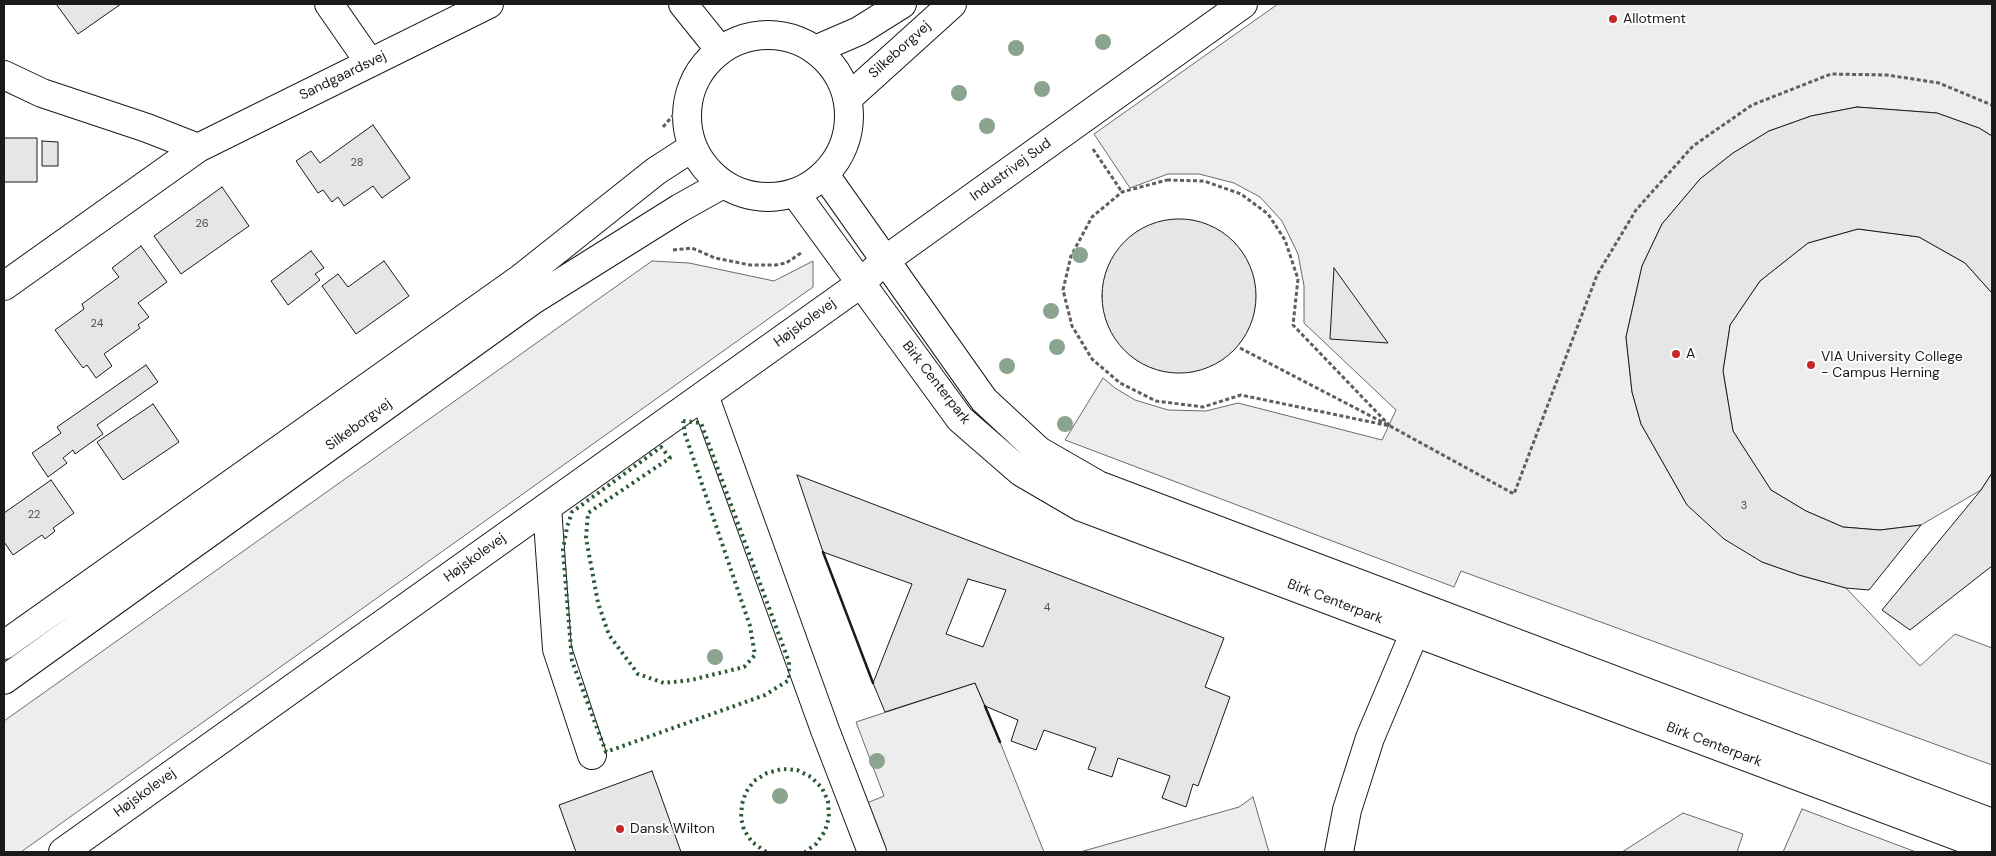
<!DOCTYPE html>
<meta charset="utf-8">
<style>
body{margin:0}
#map{position:relative;width:1996px;height:856px;overflow:hidden;background:#fff;font-family:"DM Sans",sans-serif}
canvas{display:block}
.frame{position:absolute;inset:0;border:5px solid #1a1a1a;pointer-events:none}
</style>
<div id="map">
<canvas width="1996" height="856"></canvas>
<div class="frame"></div>
</div>
<script>
const g = document.querySelector('canvas').getContext('2d');
g.lineJoin = 'round';
function fillPath(path, color) { g.fillStyle = color; g.fill(path, 'evenodd'); }
const shape = rows => new Path2D(rows.map(r => 'M' + r).join(''));
function stroke(path, color, width, dash) { g.strokeStyle = color; g.lineWidth = width; g.lineCap = dash ? 'butt' : 'round'; g.setLineDash(dash || []); g.stroke(path); }
function write(font, color, halo, rows, align = 'center') {
  g.font = font + ' "DM Sans",sans-serif'; g.lineWidth = 4; g.setLineDash([]); g.textBaseline = 'middle'; g.strokeStyle = halo; g.fillStyle = color; for (const [text, x, y, turn = 0] of rows) {
    g.save(); g.translate(x, y); g.rotate((+turn || 0) * Math.PI / 180); g.textAlign = isNaN(turn) ? turn : align; if (halo) g.strokeText(text, 0, 0); g.fillText(text, 0, 0); g.restore();
  }
}
const built = shape([
 [1278,4,1992,4,1992,136,1979,128,1937,113,1857,107,1811,116,1769,131,1733,153,1700,179,1662,224,1642,266,1626,337,1632,392,1641,424,1687,505,1762,562,1799,575,1846,588,1920,666,1955,634,1992,648,1992,765,1461,571,1454,587,1065,440,1103,378,1115,388,1135,400,1168,410,1206,411,1238,403,1382,440,1396,410,1304,323,1304,286,1298,254,1282,221,1260,197,1234,183,1199,174,1168,174,1130,188,1094,134,1278,4],
 [1858,229,1919,237,1965,263,1992,293,1992,473,1981,490,1921,525,1880,530,1843,527,1806,511,1771,490,1733,431,1723,371,1730,325,1760,281,1808,243,1858,229],
 [652,261,689,263,774,281,813,261,813,287,21,852,4,852,4,721,652,261],
 [975,683,1000,742,1044,852,886,852,867,803,884,796,856,722,975,683],
 [1253,797,1269,852,1080,852,1239,807,1253,797],
 [1802,809,1916,852,1783,852,1802,809],
 [1683,813,1743,834,1737,852,1622,852,1683,813]
]);
fillPath(built, '#ededed');
stroke(built, '#6a6a6a', 1);
const building = shape([
 [56,4,121,4,78,34,56,4],
 [1857,107,1937,113,1979,128,1992,136,1992,293,1965,263,1919,237,1858,229,1808,243,1760,281,1730,325,1723,371,1733,431,1771,490,1806,511,1843,527,1880,530,1921,525,1869,590,1846,588,1799,575,1762,562,1724,539,1687,505,1641,424,1632,392,1626,337,1642,266,1662,224,1700,179,1733,153,1769,131,1811,116,1857,107],
 [373,125,410,178,382,198,373,186,344,206,338,197,332,202,323,190,318,193,296,161,311,151,320,163,373,125],
 [4,138,37,138,37,182,4,182,4,138],
 [42,141,58,142,58,166,42,166,42,141],
 [222,187,249,226,181,274,154,236,222,187],
 '1102 296a77 77 0 1 1 154 0a77 77 0 1 1-154 0Z',
 [141,246,167,282,138,303,149,317,138,325,140,328,104,354,112,366,96,378,87,365,83,368,55,330,84,309,82,304,119,277,112,268,141,246],
 [311,251,324,268,315,274,320,280,288,305,271,281,311,251],
 [384,261,409,296,356,334,322,286,338,274,348,287,384,261],
 [1334,268,1388,343,1330,339,1334,268],
 [146,365,158,382,97,425,103,434,75,454,73,450,63,458,67,463,48,477,32,453,61,433,57,427,146,365],
 [153,404,179,442,123,480,97,442,153,404],
 [1992,473,1992,566,1910,630,1882,610,1981,490,1992,473],
 [797,475,1224,638,1205,687,1230,697,1198,786,1193,784,1186,807,1162,798,1170,776,1118,758,1112,777,1088,769,1096,748,1044,730,1036,750,1011,741,1018,720,985,706,975,683,885,712,873,683,912,584,823,552,797,475],
 [968,579,1006,590,983,647,946,634,968,579],
 [51,480,74,513,53,528,55,531,45,539,42,535,13,555,4,542,4,513,51,480],
 [652,771,681,852,576,852,559,805,652,771]
]);
fillPath(building, '#e6e6e6');
stroke(building, '#1a1a1a', 1);
const minor = shape([
 [329,4,370,63],
 [683,4,720,50],
 [4,75,42,93,147,128,198,148],
 [825,175,984,400,1039,451,1098,485,1992,823],
 [795,193,960,419,1021,472,1081,507,1992,849],
 [4,286,198,148,489,4],
 [704,395,825,730,872,852],
 [547,507,557,649,592,755],
 [63,852,860,284,884,261,1243,4],
 [1339,852,1347,810,1370,738,1422,615]
]);
const major = shape([
 '687 116a81 81 0 1 1 162 0a81 81 0 1 1-162 0Z',
 [815,50,859,31,902,4],
 [848,98,952,4],
 [4,645,520,279,656,171,693,147],
 [4,680,533,300,680,208,723,184]
]);
stroke(minor, '#1a1a1a', 30);
stroke(major, '#1a1a1a', 30);
stroke(shape([
 [663,127,689,97],
 [1093,149,1122,192],
 [1167,180,1204,181,1241,194,1268,214,1285,240,1298,279,1293,325,1390,426,1241,395,1203,407,1156,401,1120,383,1092,359,1072,326,1063,290,1071,256,1092,217,1122,192,1167,180],
 [673,250,692,248,715,258,750,265,776,265,786,263,801,253],
 [1240,348,1390,426,1514,494,1597,275,1636,210,1693,146,1752,105,1831,74,1887,75,1939,83,1992,105]
]), '#5f5f5f', 3, [4, 2.5]);
stroke(minor, '#fff', 28);
stroke(major, '#fff', 28);
stroke(shape([
 [683,421,701,423,789,662,789,680,765,695,606,752,572,661,563,550,567,527,572,512,661,447,670,458,588,513,586,538,598,603,609,635,638,674,664,683,691,680,744,667,755,655,750,626,685,434,683,421],
 [766,852,752,842,744,830,741,818,742,804,746,792,754,781,767,773,782,769,797,770,811,777,822,788,828,801,829,817,825,831,816,844,805,852]
]), '#2b5a34', 4, [2.5, 4]);
stroke(shape([
 [823,552,873,683],
 [985,706,1000,742]
]), '#1a1a1a', 2.5);
g.fillStyle = '#8aa48f';
for (const [x, y] of [
 [1103,42],
 [1016,48],
 [1042,89],
 [959,93],
 [987,126],
 [1080,255],
 [1051,311],
 [1057,347],
 [1007,366],
 [1065,424],
 [715,657],
 [877,761],
 [780,796]
]) { g.beginPath(); g.arc(x, y, 8, 0, 2 * Math.PI); g.fill(); }
for (const [x, y, r, color] of [
 [1613,19,5,"#c62828"],
 [1676,354,5,"#c62828"],
 [1811,365,5,"#c62828"],
 [620,829,5,"#c62828"]
]) { const dot = new Path2D(); dot.arc(x, y, r, 0, 2 * Math.PI); g.fillStyle = color; g.fill(dot); stroke(dot, '#fff', 2); }
write('11px', '#4d4d4d', null, [
 ["28",357,163],
 ["26",202,224],
 ["24",97,324],
 ["3",1744,506],
 ["22",34,515],
 ["4",1047,608]
]);
write('14px', '#1a1a1a', '#fff', [
 ["Allotment",1623,19],
 ["A",1686,354],
 ["VIA University College",1821,357],
 ["- Campus Herning",1821,373],
 ["Dansk Wilton",630,829]
], 'left');
write('14px', '#1a1a1a', '#fff', [
 ["Silkeborgvej",900,50,-42],
 ["Sandgaardsvej",343,76,-26],
 ["Industrivej Sud",1011,170,-36],
 ["Højskolevej",805,323,-36],
 ["Birk Centerpark",936,383,52],
 ["Silkeborgvej",359,425,-36],
 ["Højskolevej",475,558,-36],
 ["Birk Centerpark",1335,602,21],
 ["Birk Centerpark",1714,745,21],
 ["Højskolevej",145,793,-36]
]);
</script>
